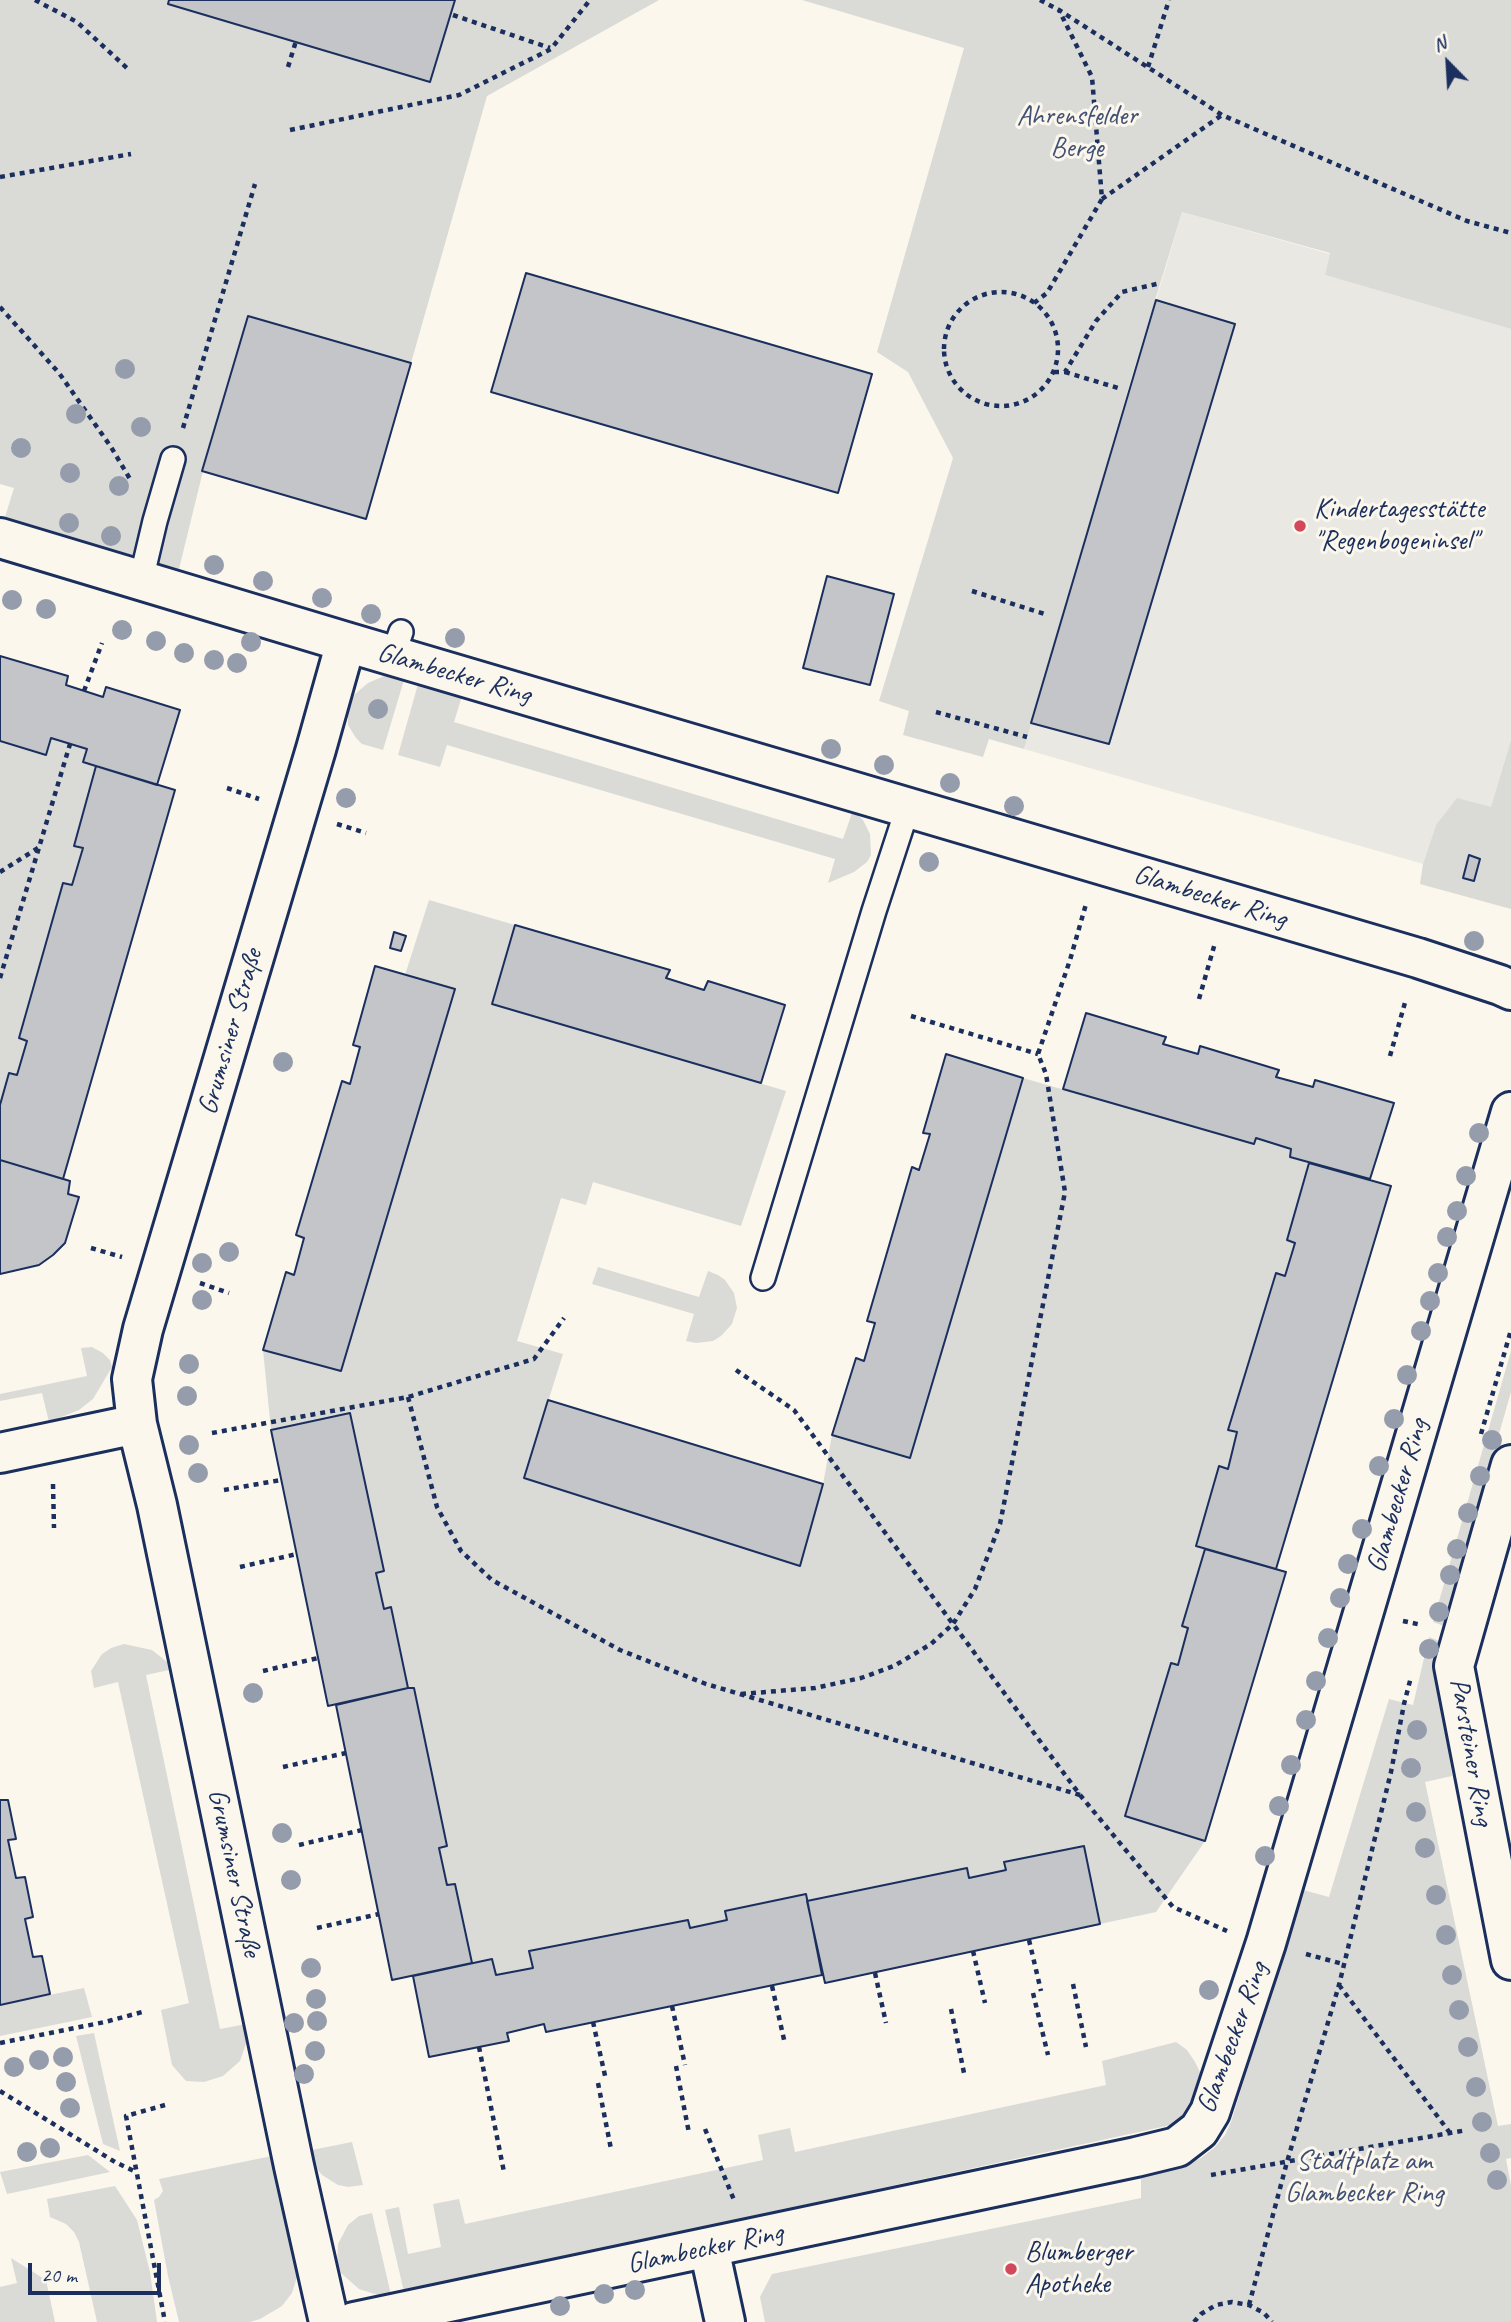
<!DOCTYPE html>
<meta charset="utf-8">
<style>
body{margin:0}
#map{position:relative;width:1511px;height:2322px;overflow:hidden;background:#fbf7ec;font-family:Caveat,sans-serif}
canvas{display:block}
.north{position:absolute;left:1413px;top:28px;width:70px;height:70px;-webkit-text-stroke:5px #fbf7ec;paint-order:stroke;rotate:336deg;font-size:19px;font-weight:700;line-height:28px;text-align:center;color:#1b2f5e}
.north::after{content:'';display:block;margin:auto;width:24px;height:32px;background:#1b2f5e;clip-path:polygon(50% 0,100% 100%,50% 72%,0 100%)}
.scale{position:absolute;left:28px;top:2263px;width:133px;height:32px;box-sizing:border-box;border:4px solid #1b2f5e;border-top:0;padding-left:9px;font-size:21px;line-height:24px;white-space:nowrap;color:#1b2f5e;-webkit-text-stroke:5px #fbf7ec;paint-order:stroke}
</style>
<div id="map">
<canvas width="1511" height="2322"></canvas>
<div class="north">N</div>
<div class="scale">20 m</div>
</div>
<script>
const g = document.querySelector('canvas').getContext('2d');
g.lineJoin = 'round';
function fillPath(path, color) { g.fillStyle = color; g.fill(path, 'evenodd'); }
const shape = rows => new Path2D(rows.map(r => 'M' + r).join(''));
function stroke(path, color, width, dash) { g.strokeStyle = color; g.lineWidth = width; g.lineCap = dash ? 'butt' : 'round'; g.setLineDash(dash || []); g.stroke(path); }
function write(font, color, halo, rows, align = 'center') {
  g.font = font + ' Caveat,sans-serif'; g.lineWidth = 6; g.setLineDash([]); g.textBaseline = 'middle'; g.strokeStyle = halo; g.fillStyle = color; for (const [text, x, y, turn = 0] of rows) {
    g.save(); g.translate(x, y); g.rotate((+turn || 0) * Math.PI / 180); g.textAlign = isNaN(turn) ? turn : align; if (halo) g.strokeText(text, 0, 0); g.fillText(text, 0, 0); g.restore();
  }
}
fillPath(shape([
 [1182,212,1330,254,1325,275,1511,329,1511,740,1491,808,1436,825,1423,864,1024,749]
]), '#eae8e2');
fillPath(shape([
 [0,0,169,0,168,4,430,81,455,0,659,0,487,96,411,363,248,316,203,471,179,569,5,517,14,488,0,484],
 [802,0,1511,0,1511,329,1325,275,1330,253,1182,212,1132,376,1024,749,989,739,983,757,903,735,909,711,879,701,953,458,908,372,877,352,964,48],
 [384,676,404,680,383,750,362,744,356,738,348,725,348,708,355,694,368,683],
 [418,684,462,696,454,722,843,839,852,813,858,815,863,820,870,834,871,855,867,862,854,872,828,883,835,859,447,745,440,767,398,755],
 [51,738,87,749,84,762,96,766,74,845,83,848,17,1075,9,1073,0,1105,0,741,45,755],
 [1511,740,1511,909,1420,884,1423,864,1436,825,1457,798,1491,807],
 [429,900,515,925,492,1004,786,1091,741,1226,593,1182,586,1205,561,1198,517,1341,563,1354,524,1478,800,1566,823,1484,832,1435,910,1458,1023,1078,1253,1144,1256,1138,1291,1149,1290,1157,1309,1163,1287,1239,1295,1243,1285,1276,1229,1430,1237,1432,1228,1469,1219,1466,1196,1545,1205,1549,1182,1626,1188,1628,1178,1665,1171,1664,1125,1815,1205,1841,1156,1912,1100,1924,1084,1846,1005,1862,1006,1870,969,1878,967,1869,807,1901,805,1894,725,1911,727,1920,690,1928,530,1951,533,1968,496,1975,492,1959,472,1963,455,1885,447,1885,439,1848,447,1846,414,1688,408,1688,391,1608,384,1609,376,1573,384,1571,350,1413,271,1430,263,1350,341,1371,454,990,405,975],
 [598,1267,699,1297,708,1271,718,1275,725,1280,734,1293,737,1308,732,1324,721,1336,713,1341,696,1343,686,1341,694,1314,592,1284],
 [92,1347,103,1353,110,1360,112,1367,93,1399,79,1410,49,1422,42,1393,0,1401,0,1394,87,1376,81,1348],
 [1511,1351,1511,1392,1444,1626,1433,1622],
 [1429,1637,1439,1641,1437,1674,1452,1776,1425,1782,1498,2126,1511,2124,1511,2158,1506,2159,1511,2185,1511,2322,765,2322,760,2297,772,2274,1141,2198,1141,2176,1184,2165,1201,2158,1214,2148,1225,2135,1231,2122,1303,1890,1329,1897,1389,1699,1413,1705],
 [124,1644,152,1650,167,1662,169,1670,146,1675,220,2029,246,2024,248,2031,247,2041,240,2061,223,2076,204,2082,186,2081,172,2065,161,2010,189,2003,118,1682,94,1688,91,1671,102,1654,111,1648],
 [84,1988,92,2017,0,2036,0,2005],
 [94,2033,120,2151,103,2144,76,2036],
 [1176,2042,1187,2050,1195,2062,1200,2072,1201,2090,1191,2111,1180,2121,1171,2125,404,2292,385,2210,399,2207,408,2254,441,2247,433,2204,459,2199,465,2224,763,2160,758,2135,790,2128,795,2152,1106,2085,1102,2061],
 [352,2142,363,2185,348,2187,338,2185,322,2175,317,2169,312,2150],
 [88,2155,110,2172,7,2194,0,2172],
 [272,2156,296,2270,297,2277,292,2293,282,2306,260,2319,250,2322,179,2322,168,2276,154,2200,159,2197,163,2191,159,2179],
 [115,2186,137,2220,150,2272,157,2322,97,2322,79,2242,74,2232,66,2224,50,2217,47,2199],
 [372,2213,391,2295,378,2295,359,2289,341,2273,337,2262,338,2244,348,2225,359,2216],
 [11,2258,46,2280,55,2322,0,2322,0,2287,17,2283]
]), '#dadad7');
const building = shape([
 [169,0,455,0,430,82,168,4,169,0],
 [526,273,872,374,838,493,491,392,526,273],
 [1156,300,1235,324,1109,744,1031,723,1156,300],
 [248,316,411,363,366,519,202,471,248,316],
 [827,576,894,594,870,685,803,668,827,576],
 [0,656,68,676,66,685,103,697,106,687,180,710,157,785,83,762,87,749,51,738,46,755,0,741,0,656],
 [96,766,175,790,63,1179,0,1160,0,1105,9,1073,17,1075,27,1041,19,1038,63,883,72,885,83,848,74,846,96,766],
 [1469,855,1480,859,1474,881,1463,878,1469,855],
 [515,925,670,970,666,978,704,990,708,981,785,1005,761,1083,492,1004,515,925],
 [394,932,406,936,401,951,390,948,394,932],
 [375,966,455,989,341,1371,263,1350,286,1272,294,1275,304,1238,296,1235,342,1081,350,1084,360,1047,353,1045,375,966],
 [1086,1013,1166,1037,1163,1044,1198,1054,1200,1046,1279,1070,1276,1077,1313,1087,1315,1080,1394,1103,1370,1179,1290,1157,1291,1149,1256,1138,1254,1144,1063,1089,1086,1013],
 [946,1054,1023,1078,910,1458,832,1435,856,1358,864,1361,875,1323,867,1321,912,1167,919,1170,930,1134,923,1133,946,1054],
 [0,1160,70,1181,68,1194,79,1197,65,1243,53,1255,39,1265,0,1274,0,1160],
 [1309,1163,1391,1186,1276,1569,1196,1546,1219,1466,1228,1469,1237,1432,1228,1430,1276,1273,1285,1276,1295,1243,1287,1240,1309,1163],
 [548,1400,823,1484,800,1566,524,1478,548,1400],
 [350,1413,384,1571,376,1573,384,1609,391,1607,408,1688,328,1706,271,1430,350,1413],
 [1205,1549,1286,1572,1205,1841,1125,1816,1171,1663,1178,1665,1188,1628,1182,1626,1205,1549],
 [408,1688,414,1688,447,1846,439,1848,447,1885,455,1884,472,1963,392,1980,336,1705,408,1688],
 [0,1800,8,1800,16,1839,8,1840,16,1878,25,1877,33,1917,25,1919,33,1957,42,1956,50,1994,0,2005,0,1800],
 [1084,1846,1100,1924,825,1983,807,1901,967,1868,969,1878,1006,1870,1004,1862,1084,1846],
 [806,1894,822,1975,546,2032,544,2024,507,2033,509,2041,429,2057,413,1976,492,1959,496,1975,533,1968,529,1951,688,1920,690,1928,727,1920,725,1911,806,1894]
]);
fillPath(building, '#c3c5c9');
stroke(building, '#1b2f5e', 2);
const lane = shape([
 [141,580,155,521,173,459],
 [393,655,401,632],
 [763,1278,874,911,908,807]
]);
const street = shape([
 [0,538,346,642,1418,958,1500,985,1511,990],
 [0,1453,137,1424],
 [1511,1465,1454,1666,1511,1960],
 [709,2248,725,2322],
 [329,2322,294,2166,157,1505,137,1424,132,1379,143,1329,316,749,346,642],
 [354,2322,1136,2157,1177,2147,1199,2130,1210,2112,1266,1943,1511,1112]
]);
stroke(lane, '#1b2f5e', 28);
stroke(street, '#1b2f5e', 44);
stroke(shape([
 [35,0,77,22,128,69],
 [1040,0,1059,10,1222,115,1467,221,1511,233],
 [453,15,550,48],
 [288,67,296,41],
 [1148,67,1169,0],
 [290,130,459,95,551,49,590,0],
 [0,177,131,154],
 [1102,199,1222,115],
 '944 349a57 57 0 1 1 114 0a57 57 0 1 1-114 0Z',
 [1034,303,1047,293,1102,199,1092,77,1059,10],
 [0,307,59,373,111,447,130,479],
 [1054,372,1065,372,1096,321,1122,292,1161,283],
 [1065,372,1118,388],
 [183,428,255,184],
 [972,591,1048,615],
 [84,691,102,643],
 [936,712,1027,737],
 [227,788,259,799],
 [337,824,366,833],
 [0,872,38,848],
 [0,978,70,744],
 [1199,999,1215,943],
 [911,1016,1038,1054],
 [1390,1056,1406,999],
 [91,1248,122,1257],
 [200,1283,229,1293],
 [736,1370,794,1410,1080,1795,1173,1907,1227,1931],
 [408,1397,437,1507,461,1551,492,1580,620,1650,706,1684,1080,1795],
 [212,1433,408,1397,534,1359,564,1318],
 [1481,1434,1511,1330],
 [53,1484,54,1528],
 [224,1490,281,1480],
 [240,1567,297,1554],
 [1403,1621,1422,1625],
 [263,1671,318,1658],
 [741,1694,815,1688,861,1678,894,1666,931,1644,953,1624,975,1589,1000,1524,1065,1192,1046,1074,1038,1054,1070,960,1086,904],
 [283,1767,346,1753],
 [299,1845,362,1830],
 [317,1928,379,1914],
 [1029,1940,1041,1991],
 [973,1951,985,2003],
 [1306,1954,1343,1964],
 [875,1973,886,2023],
 [1073,1984,1086,2047],
 [1339,1985,1450,2133],
 [772,1986,785,2044],
 [1033,1993,1048,2055],
 [672,2006,685,2065],
 [951,2009,964,2073],
 [593,2022,606,2080],
 [0,2043,105,2022,146,2011],
 [479,2047,504,2172],
 [676,2066,689,2133],
 [598,2083,611,2149],
 [0,2091,115,2162,136,2172],
 [165,2105,126,2116,165,2322],
 [705,2129,734,2200],
 [1211,2175,1467,2130],
 [1249,2305,1287,2162,1339,1985,1391,1772,1404,1704,1411,1677],
 [1194,2322,1201,2314,1216,2305,1232,2302,1249,2305,1264,2313,1272,2322]
]), '#1b2f5e', 4.5, [5, 5]);
stroke(lane, '#fbf7ec', 23);
stroke(street, '#fbf7ec', 38);
g.fillStyle = '#959cab';
for (const [x, y] of [
 [125,369],
 [76,414],
 [141,427],
 [21,448],
 [70,473],
 [119,486],
 [69,523],
 [111,536],
 [214,565],
 [263,581],
 [322,598],
 [12,600],
 [46,609],
 [371,614],
 [122,630],
 [455,638],
 [156,641],
 [251,642],
 [184,653],
 [214,660],
 [237,663],
 [378,709],
 [831,749],
 [884,765],
 [950,783],
 [346,798],
 [1014,806],
 [929,862],
 [1474,941],
 [283,1062],
 [1479,1133],
 [1466,1176],
 [1457,1211],
 [1447,1237],
 [229,1252],
 [202,1263],
 [1438,1273],
 [202,1300],
 [1430,1301],
 [1421,1331],
 [189,1364],
 [1407,1375],
 [187,1396],
 [1394,1419],
 [1492,1440],
 [189,1445],
 [1379,1466],
 [198,1473],
 [1480,1476],
 [1468,1513],
 [1362,1529],
 [1457,1549],
 [1348,1564],
 [1450,1575],
 [1340,1598],
 [1439,1612],
 [1328,1638],
 [1429,1649],
 [1316,1681],
 [253,1693],
 [1306,1720],
 [1417,1730],
 [1291,1765],
 [1411,1768],
 [1279,1806],
 [1416,1812],
 [282,1833],
 [1425,1848],
 [1265,1856],
 [291,1880],
 [1436,1895],
 [1446,1935],
 [311,1968],
 [1452,1975],
 [1209,1990],
 [316,1999],
 [1459,2010],
 [317,2021],
 [294,2023],
 [1468,2047],
 [315,2051],
 [63,2057],
 [39,2060],
 [14,2067],
 [304,2074],
 [66,2082],
 [1476,2087],
 [70,2108],
 [1482,2122],
 [50,2148],
 [27,2152],
 [1490,2153],
 [1497,2180],
 [635,2290],
 [604,2294],
 [560,2306]
]) { g.beginPath(); g.arc(x, y, 10, 0, 2 * Math.PI); g.fill(); }
for (const [x, y, r, color] of [
 [1300,526,7,"#d1495b"],
 [1011,2269,7,"#d1495b"]
]) { const dot = new Path2D(); dot.arc(x, y, r, 0, 2 * Math.PI); g.fillStyle = color; g.fill(dot); stroke(dot, '#fbf7ec', 2.5); }
write('28px', '#415176', '#fbf7ec', [
 ["Ahrensfelder",1077,117],
 ["Berge",1077,149],
 ["Stadtplatz am",1364,2162],
 ["Glambecker Ring",1364,2194]
]);
write('28px', '#1b2f5e', '#fbf7ec', [
 ["Kindertagesstätte",1314,510],
 ["\"Regenbogeninsel\"",1314,542],
 ["Blumberger",1025,2253],
 ["Apotheke",1025,2285]
], 'left');
write('28px', '#1b2f5e', '#fbf7ec', [
 ["Glambecker Ring",454,674,16],
 ["Glambecker Ring",1210,897,17],
 ["Grumsiner Straße",231,1032,-74],
 ["Glambecker Ring",1398,1496,-74],
 ["Parsteiner Ring",1471,1752,80],
 ["Grumsiner Straße",234,1873,78],
 ["Glambecker Ring",1233,2038,-70],
 ["Glambecker Ring",705,2249,-12]
]);
</script>
